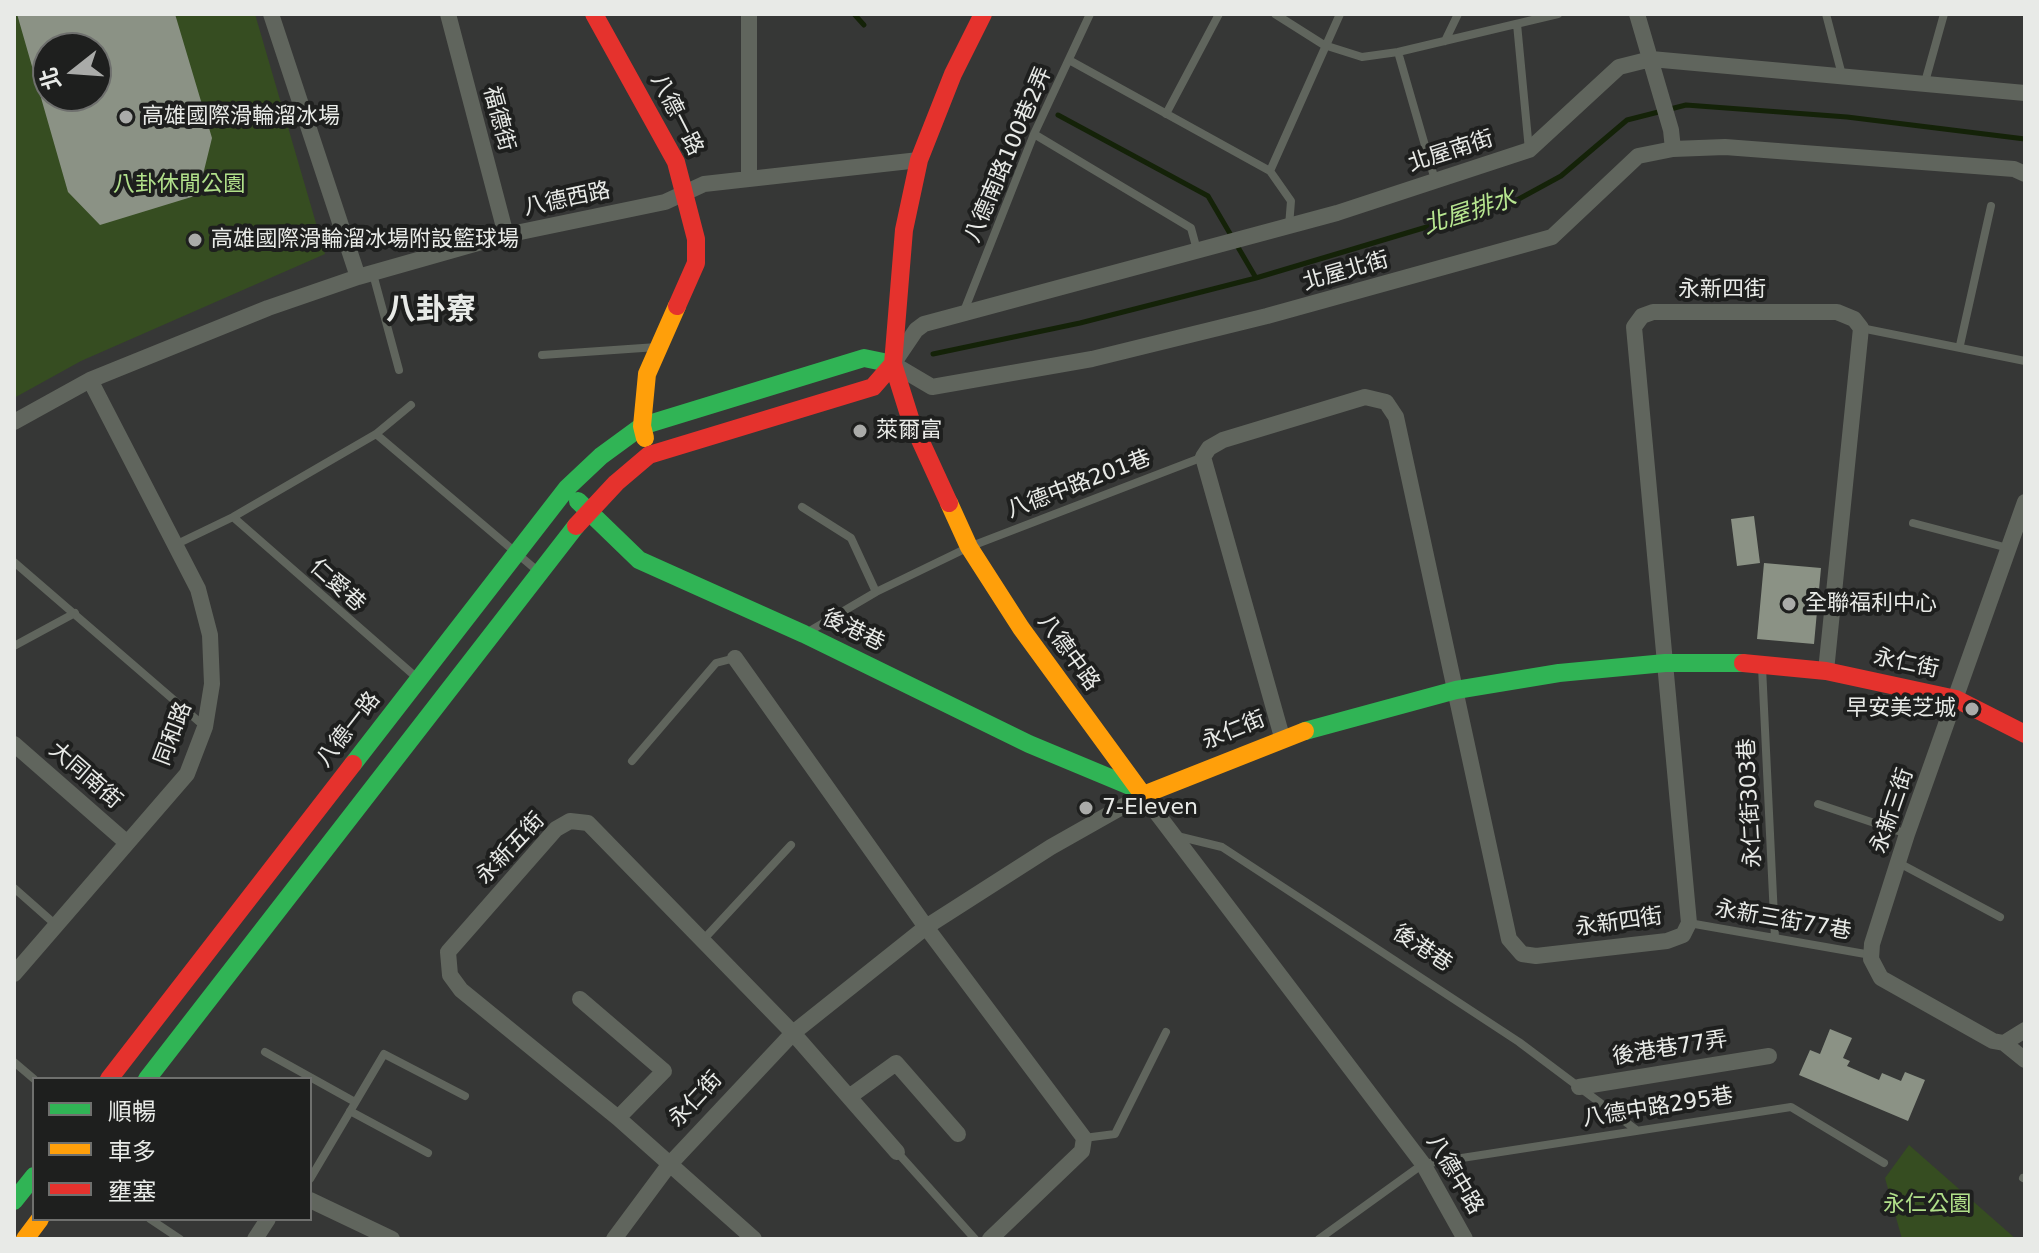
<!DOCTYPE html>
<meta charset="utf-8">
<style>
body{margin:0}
#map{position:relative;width:2039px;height:1253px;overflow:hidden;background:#363736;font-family:"DejaVu Sans","Noto Sans TC",sans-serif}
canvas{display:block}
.frame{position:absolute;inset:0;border:16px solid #e8eae7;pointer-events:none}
.legend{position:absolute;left:32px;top:1077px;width:280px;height:144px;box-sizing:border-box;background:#1e1f1e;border:2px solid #6f706e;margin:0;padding:10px 14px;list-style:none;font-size:24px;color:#e8eae7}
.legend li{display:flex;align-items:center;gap:16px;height:40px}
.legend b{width:40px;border:2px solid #6f706e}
.north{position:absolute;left:32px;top:32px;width:80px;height:80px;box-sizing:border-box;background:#1e1f1e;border:2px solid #6f706e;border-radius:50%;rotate:253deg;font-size:22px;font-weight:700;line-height:32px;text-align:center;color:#e8eae7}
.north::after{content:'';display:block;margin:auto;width:28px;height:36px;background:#aaaba9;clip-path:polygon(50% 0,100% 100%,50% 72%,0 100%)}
</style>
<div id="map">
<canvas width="2039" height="1253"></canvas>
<div class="frame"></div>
<ul class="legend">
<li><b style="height:10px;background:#30b455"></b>順暢</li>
<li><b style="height:10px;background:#ff9f0a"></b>車多</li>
<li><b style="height:10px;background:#e5322d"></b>壅塞</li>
</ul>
<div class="north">北</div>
</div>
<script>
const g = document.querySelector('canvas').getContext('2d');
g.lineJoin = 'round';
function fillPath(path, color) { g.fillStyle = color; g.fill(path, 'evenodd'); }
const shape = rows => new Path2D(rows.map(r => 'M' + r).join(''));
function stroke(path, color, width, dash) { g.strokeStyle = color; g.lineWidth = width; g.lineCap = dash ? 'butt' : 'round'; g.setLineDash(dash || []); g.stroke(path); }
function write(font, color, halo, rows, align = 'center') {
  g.font = font + ' "DejaVu Sans","Noto Sans TC",sans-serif'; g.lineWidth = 8; g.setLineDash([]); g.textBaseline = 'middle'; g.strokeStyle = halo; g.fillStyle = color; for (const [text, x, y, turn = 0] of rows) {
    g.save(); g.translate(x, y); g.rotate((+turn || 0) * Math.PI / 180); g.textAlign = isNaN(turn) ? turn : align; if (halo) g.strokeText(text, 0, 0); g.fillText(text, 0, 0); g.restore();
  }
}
fillPath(shape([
 [14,14,255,14,325,254,81,361,14,398],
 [48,48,96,48,96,96,48,96],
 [1909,1145,2016,1239,1902,1239,1885,1178]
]), '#364d21');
stroke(shape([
 [854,14,864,25],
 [1058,115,1208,196,1256,278],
 [933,354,1080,323,1256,278,1517,200,1561,176,1627,120,1686,105,1847,117,2025,139]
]), '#142208', 5);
fillPath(shape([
 [17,14,175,14,212,138,198,195,100,225,68,192],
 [48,48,96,48,96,96,48,96],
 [1754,516,1760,563,1737,566,1731,519],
 [1764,563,1821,568,1814,644,1757,639],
 [1830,1029,1852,1038,1843,1058,1850,1061,1847,1066,1879,1080,1882,1073,1901,1081,1905,1072,1925,1080,1908,1121,1799,1075,1810,1050,1820,1054]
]), '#8b9285');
stroke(shape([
 [1275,14,1324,45,1362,57,1398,52,1558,14],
 [1826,14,1842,75],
 [1517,24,1529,150],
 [1445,41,1458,14],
 [1398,52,1435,180],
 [1069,60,1270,171,1291,201,1289,226],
 [1925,82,1944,14],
 [1166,114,1219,14],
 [1034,134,1191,228,1197,250],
 [1270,171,1340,14],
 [373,274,399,370],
 [964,311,1034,134,1090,14],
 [1861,328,2025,361],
 [1960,345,1991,206],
 [542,355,657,347],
 [376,434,540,573],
 [802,507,851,538,876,592],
 [233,517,416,677],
 [1913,523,2008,548],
 [177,544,233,517,376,434,411,405],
 [14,562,204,726],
 [808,632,876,592,969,547,1203,457],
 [14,646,75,613],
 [1762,667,1775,938],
 [632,761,716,663,735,658],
 [1818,804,1907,834],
 [1177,836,1222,847,1519,1042,1635,1129],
 [1899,863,2000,917],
 [14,888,56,925],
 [1689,923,1871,955],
 [703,940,791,845],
 [265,1052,355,1102],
 [14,1062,34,1079],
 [350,1111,428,1153],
 [1084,1138,1115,1134,1166,1032],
 [897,1152,975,1239],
 [2023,1178,2025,1179],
 [310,1179,384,1054,465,1096],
 [150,1219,180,1239],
 [1319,1239,1423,1164,1791,1107,1884,1163]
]), '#60655d', 8);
stroke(shape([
 [271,14,358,277],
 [448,14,506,235],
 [1637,14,1671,130,1673,149],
 [2025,93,1651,59,1619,67,1529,150,1337,213,924,324,916,330,893,364,932,387,1092,359,1267,316,1552,237,1638,156,1673,149,1725,147,2014,169,2025,174],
 [749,177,749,14],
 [14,422,90,380,268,308,358,277,506,235,665,202,704,184,919,160],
 [2025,502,1907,834,1872,944,1871,959,1881,978,1993,1041,2004,1043,2025,1030],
 [735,658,926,927,1084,1138,1082,1151,990,1239],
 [1282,737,1203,457,1209,448,1223,440,1365,397,1386,402,1396,417,1509,939,1522,954,1536,956,1667,941,1683,935,1689,923,1634,327,1642,316,1653,312,1837,312,1854,319,1861,328,1826,671],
 [14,744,126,842],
 [14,974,187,774,205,727,212,684,210,635,198,589,90,380],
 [580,999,664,1071,618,1118],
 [2004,1043,2025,1060],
 [1579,1087,1769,1056],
 [849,1097,896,1063,958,1134],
 [310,1200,392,1239],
 [255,1239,268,1219],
 [614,1239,669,1165,793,1033,926,927,1051,847,1143,795,1423,1164,1465,1239],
 [754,1239,618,1118,461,990,450,975,448,952,556,829,570,821,588,823,793,1033,897,1152]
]), '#60655d', 16);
stroke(shape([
 [578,501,639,560,804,634,1029,744,1137,789],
 [1305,731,1456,690,1559,673,1665,663,1743,663],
 [353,764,567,488,601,456,642,426,864,358,893,364],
 [147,1079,576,526],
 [14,1201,34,1176]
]), '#30b455', 18);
stroke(shape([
 [645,438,642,426,647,374,677,306],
 [949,503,969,547,1021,628,1143,795,1305,731],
 [25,1239,40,1219]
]), '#ff9f0a', 18);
stroke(shape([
 [594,14,676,162,696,239,696,263,677,306],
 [949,503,910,418,893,364,904,230,919,160,953,74,983,14],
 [576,526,616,483,649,455,873,387,893,364],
 [1743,663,1826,671,1956,699,2025,734],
 [109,1079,353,764]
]), '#e5322d', 18);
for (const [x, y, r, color] of [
 [126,117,8,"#aaaba9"],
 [195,240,8,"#aaaba9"],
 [860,431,8,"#aaaba9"],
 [1789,604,8,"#aaaba9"],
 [1972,709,8,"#aaaba9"],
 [1086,808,8,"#aaaba9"]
]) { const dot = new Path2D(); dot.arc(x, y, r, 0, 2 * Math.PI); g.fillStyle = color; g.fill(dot); stroke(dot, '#1e1f1e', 3); }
write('22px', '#e8eae7', '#1e1f1e', [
 ["八德一路",676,115,63],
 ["福德街",498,119,75],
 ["北屋南街",1451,152,-18],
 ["八德南路100巷2弄",1009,155,-67],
 ["八德西路",567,200,-12],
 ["北屋北街",1346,272,-16],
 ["永新四街",1722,290],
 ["八德中路201巷",1079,485,-21],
 ["仁愛巷",337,586,42],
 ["後港巷",853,631,26],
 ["八德中路",1068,653,54],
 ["永仁街",1906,664,12],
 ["八德一路",349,730,-52],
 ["永仁街",1234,731,-22],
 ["同和路",174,734,-69],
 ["大同南街",85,776,41],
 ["永仁街303巷",1751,803,-93],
 ["永新三街",1893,811,-71],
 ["永新五街",511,849,-47],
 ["永新三街77巷",1783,921,10],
 ["永新四街",1619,923,-8],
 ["後港巷",1422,949,33],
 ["後港巷77弄",1670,1049,-9],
 ["永仁街",696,1100,-47],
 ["八德中路295巷",1658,1108,-9],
 ["八德中路",1454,1175,59]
]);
write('22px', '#e8eae7', '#1e1f1e', [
 ["高雄國際滑輪溜冰場",142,117],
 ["高雄國際滑輪溜冰場附設籃球場",211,240],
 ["萊爾富",876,431],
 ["全聯福利中心",1805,604],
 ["早安美芝城",1956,709,"right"],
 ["7-Eleven",1102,808]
], 'left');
write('22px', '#b1e08a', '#1e1f1e', [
 ["八卦休閒公園",179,185],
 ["永仁公園",1927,1205]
]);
write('italic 24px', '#b7e690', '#1e1f1e', [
 ["北屋排水",1470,213,-18]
]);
write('bold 30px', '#e8eae7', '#1e1f1e', [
 ["八卦寮",431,311]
]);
</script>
